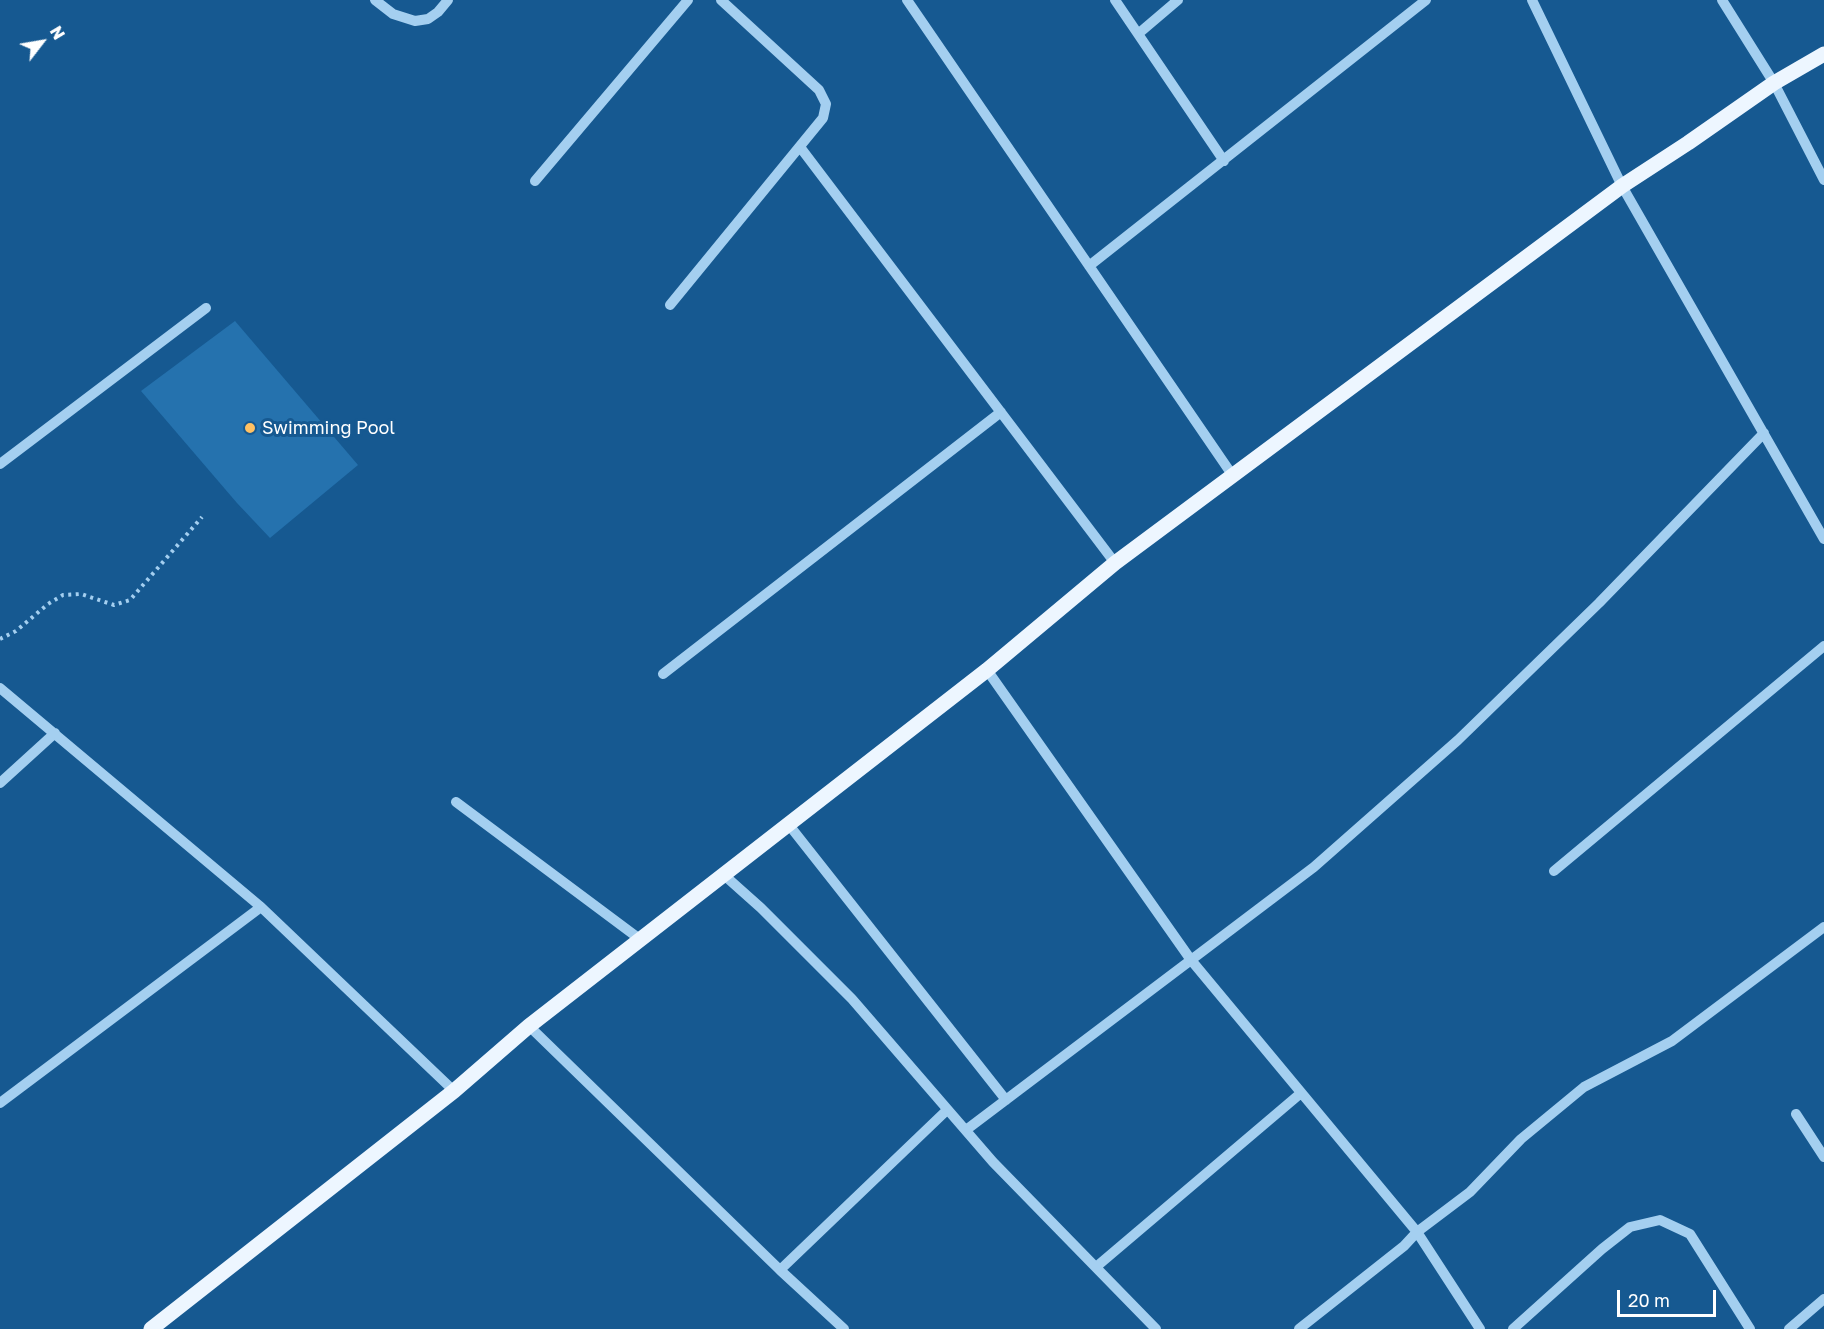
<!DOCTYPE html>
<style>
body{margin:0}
#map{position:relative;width:1824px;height:1329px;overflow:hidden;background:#165991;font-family:"Golos Text",sans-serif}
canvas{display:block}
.north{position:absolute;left:12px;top:12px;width:60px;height:60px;-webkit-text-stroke:4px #165991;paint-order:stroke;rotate:59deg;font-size:16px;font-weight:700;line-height:24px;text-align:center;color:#fff}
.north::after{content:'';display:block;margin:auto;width:21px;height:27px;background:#fff;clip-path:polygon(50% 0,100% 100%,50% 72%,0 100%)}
.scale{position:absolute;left:1617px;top:1290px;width:99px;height:27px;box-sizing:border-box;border:3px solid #fff;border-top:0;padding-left:8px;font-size:18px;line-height:21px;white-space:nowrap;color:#fff;-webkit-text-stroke:4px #165991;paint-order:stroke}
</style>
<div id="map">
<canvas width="1824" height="1329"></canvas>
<div class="north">N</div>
<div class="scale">20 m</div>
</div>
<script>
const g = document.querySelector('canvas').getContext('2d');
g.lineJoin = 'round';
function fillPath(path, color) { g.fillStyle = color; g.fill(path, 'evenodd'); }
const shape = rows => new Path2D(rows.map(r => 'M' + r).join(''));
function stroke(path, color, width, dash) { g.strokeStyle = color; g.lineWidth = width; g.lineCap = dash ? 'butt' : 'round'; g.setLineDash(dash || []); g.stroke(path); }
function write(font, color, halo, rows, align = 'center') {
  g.font = font + ' "Golos Text",sans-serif'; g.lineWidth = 6; g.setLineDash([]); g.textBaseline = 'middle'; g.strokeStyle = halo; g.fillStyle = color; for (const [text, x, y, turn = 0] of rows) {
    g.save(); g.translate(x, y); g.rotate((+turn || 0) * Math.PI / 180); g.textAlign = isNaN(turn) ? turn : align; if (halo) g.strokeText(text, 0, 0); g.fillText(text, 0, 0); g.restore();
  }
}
fillPath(shape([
 [235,321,358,465,270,538,237,503,141,391]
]), '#2572ae');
stroke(shape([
 [0,639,16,631,48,604,63,595,81,594,114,605,130,600,202,517]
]), '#a4cff0', 4, [3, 4.5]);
stroke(shape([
 [375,0,393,14,415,21,428,19,438,12,448,0],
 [907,0,1233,476],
 [1115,0,1224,161],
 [1532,0,1622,186,1824,539],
 [1722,0,1774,83,1824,180],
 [1138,34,1178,0],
 [800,147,1115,563],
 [535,181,688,0],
 [1089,266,1426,0],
 [670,305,823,118,826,104,819,90,721,0],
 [0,464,206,308],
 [663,674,1001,412],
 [0,688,261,907,454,1091],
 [0,783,55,733],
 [456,802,641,940],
 [789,825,1006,1100],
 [1554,871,1824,646],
 [724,875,761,908,852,999,993,1162,1156,1329],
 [529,1026,780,1270,844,1329],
 [0,1103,261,907],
 [1796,1114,1824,1157],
 [966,1130,1191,960,987,670],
 [1096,1267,1301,1093],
 [780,1270,947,1110],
 [1299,1329,1404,1246,1417,1232,1470,1192,1521,1139,1584,1087,1672,1041,1824,927],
 [1480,1329,1417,1232,1191,960,1314,867,1458,740,1599,603,1764,433],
 [1513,1329,1602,1249,1630,1227,1660,1220,1690,1234,1750,1329],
 [1789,1329,1824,1299]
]), '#a4cff0', 10);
stroke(shape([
 [151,1329,454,1091,529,1026,987,670,1115,563,1622,186,1688,143,1774,83,1824,54]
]), '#edf6ff', 15);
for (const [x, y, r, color] of [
 [250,428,6,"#ffc163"]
]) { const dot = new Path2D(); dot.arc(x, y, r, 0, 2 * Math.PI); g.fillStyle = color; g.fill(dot); stroke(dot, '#165991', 2); }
write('18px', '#fff', '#165991', [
 ["Swimming Pool",262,428]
], 'left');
</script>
